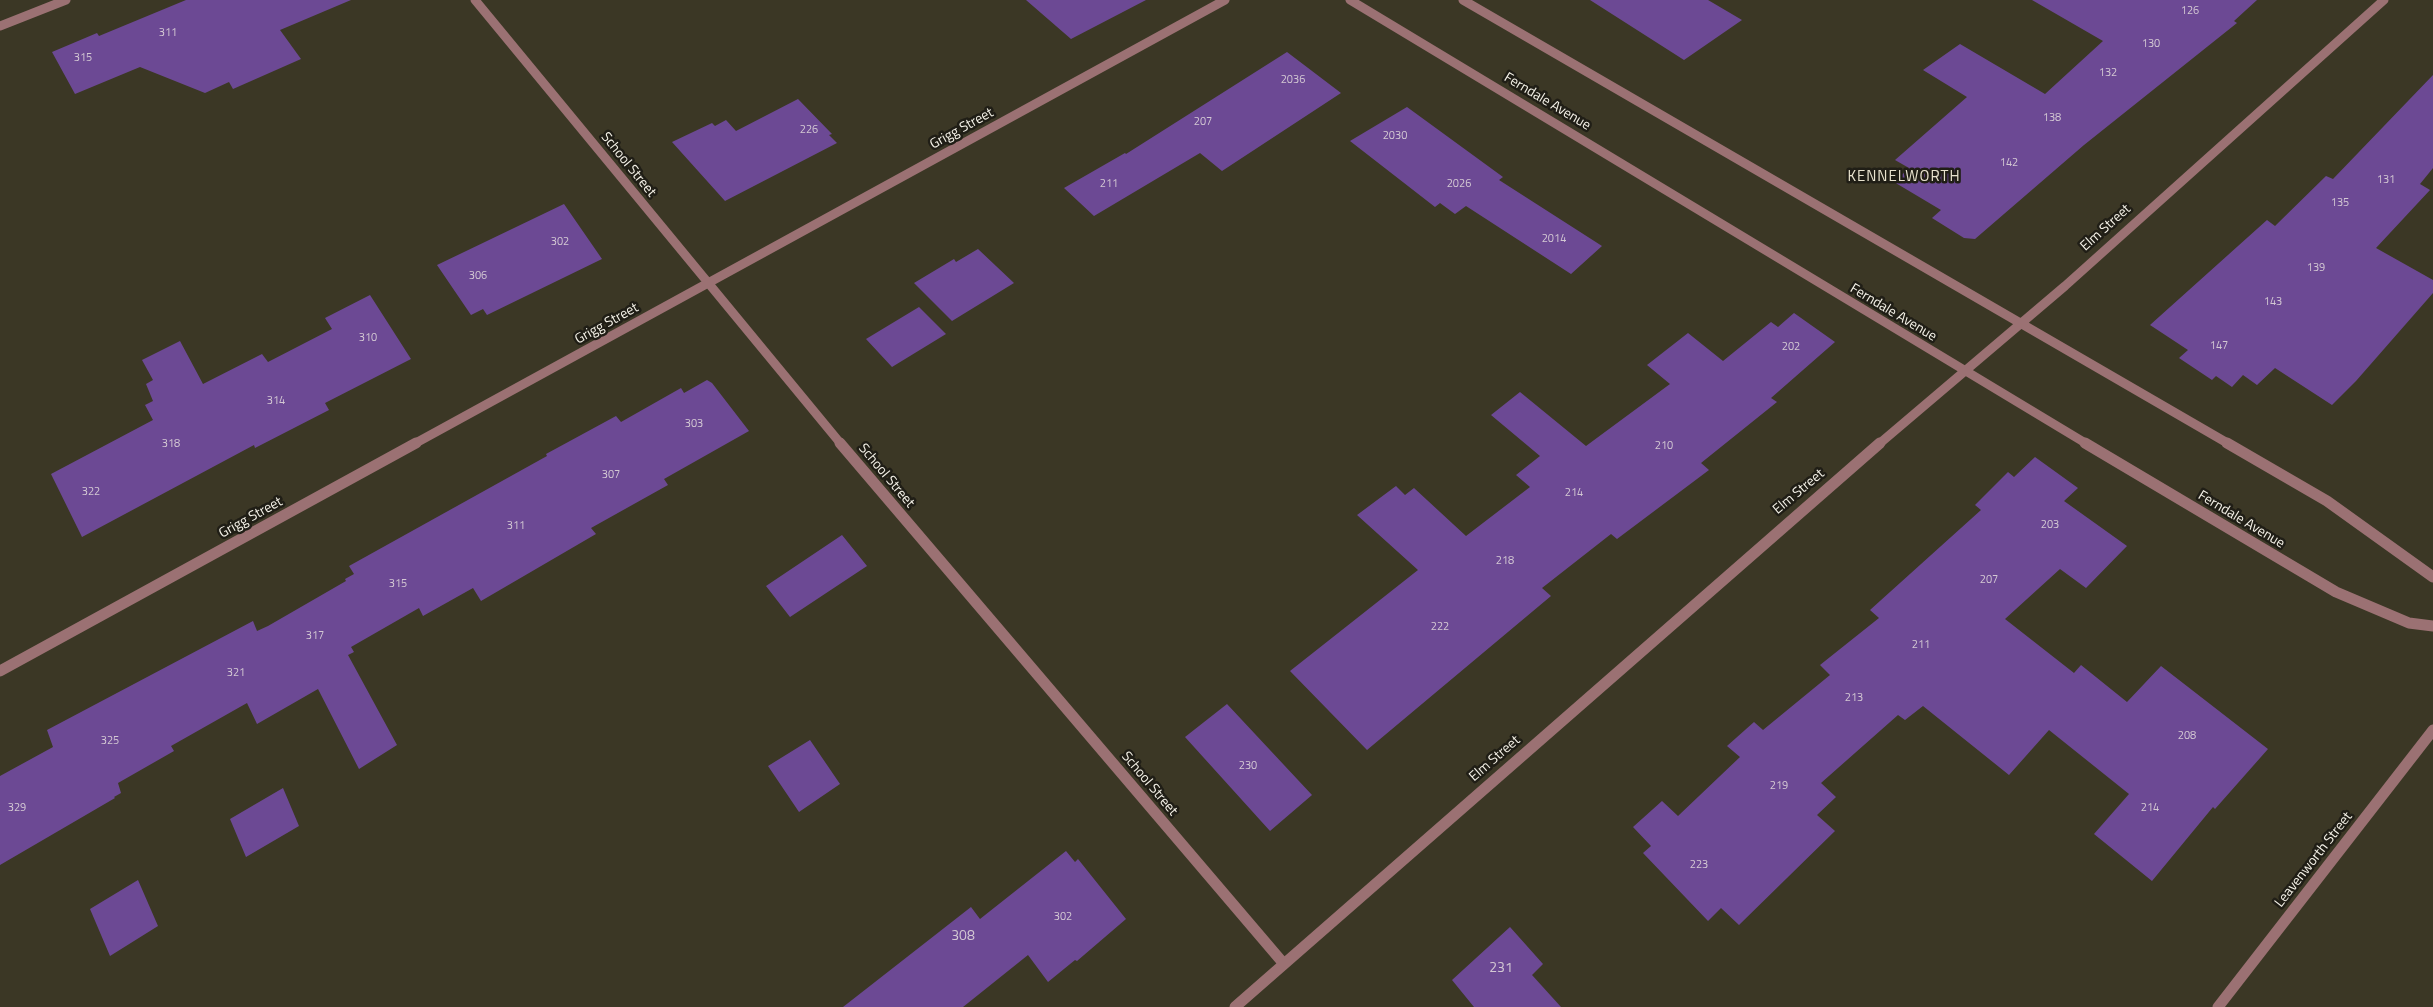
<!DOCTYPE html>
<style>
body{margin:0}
canvas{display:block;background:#3b3725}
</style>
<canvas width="2433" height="1007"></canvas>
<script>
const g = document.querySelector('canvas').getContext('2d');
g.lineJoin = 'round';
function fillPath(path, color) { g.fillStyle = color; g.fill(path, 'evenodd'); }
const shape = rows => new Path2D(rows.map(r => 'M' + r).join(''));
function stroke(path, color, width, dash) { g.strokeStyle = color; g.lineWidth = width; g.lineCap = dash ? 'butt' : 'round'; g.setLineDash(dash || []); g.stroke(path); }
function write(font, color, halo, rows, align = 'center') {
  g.font = font + ' "Titillium Web",sans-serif'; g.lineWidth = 5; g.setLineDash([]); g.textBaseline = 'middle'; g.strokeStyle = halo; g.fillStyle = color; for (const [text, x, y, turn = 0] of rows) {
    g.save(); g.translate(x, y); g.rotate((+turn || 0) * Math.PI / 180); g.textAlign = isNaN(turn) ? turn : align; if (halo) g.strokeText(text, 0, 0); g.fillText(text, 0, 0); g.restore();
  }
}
fillPath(shape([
 [186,0,351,0,280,30,301,59,233,89,229,82,205,93,140,67,75,94,52,52,97,33,99,36],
 [1026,0,1146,0,1071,39],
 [1590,0,1708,0,1742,20,1684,60],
 [2032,0,2257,0,2234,21,2237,23,2084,145,1975,239,1964,238,1932,218,1941,210,1894,182,1909,168,1895,160,1967,97,1923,70,1960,44,2045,94,2103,41],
 [1287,52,1341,93,1222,171,1200,153,1094,216,1064,188,1125,153,1126,154],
 [2433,75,2433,168,2420,184,2430,190,2376,248,2433,280,2433,293,2356,381,2332,405,2275,368,2257,385,2243,375,2232,387,2216,376,2212,380,2179,358,2188,350,2150,325,2267,220,2275,226,2326,176,2333,179],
 [798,99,832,134,829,135,837,143,725,201,672,142,712,123,715,126,726,120,736,131],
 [1407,107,1503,177,1499,180,1602,246,1571,274,1466,206,1455,214,1440,203,1435,207,1350,141],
 [564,204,602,259,487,315,483,309,471,315,437,265],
 [978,249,1014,283,952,321,914,283,954,259,956,262],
 [370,295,411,359,325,403,329,410,255,448,254,445,82,537,51,474,153,420,145,405,153,401,146,384,153,380,142,360,180,341,203,384,262,354,268,362,332,329,325,318],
 [919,307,946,334,892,367,866,339],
 [1794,313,1835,342,1771,398,1777,402,1701,463,1709,470,1617,539,1611,534,1542,588,1551,596,1367,750,1290,671,1418,570,1357,515,1396,486,1405,495,1414,488,1466,536,1530,487,1516,475,1540,456,1491,415,1520,392,1586,446,1670,384,1647,365,1688,333,1723,361,1771,322,1778,327],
 [707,380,712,383,749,431,664,479,668,485,591,528,596,534,481,601,473,588,423,616,419,608,351,647,354,652,348,655,397,745,359,769,318,689,257,724,247,703,171,746,174,751,118,783,121,793,114,797,115,798,0,865,0,776,53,747,47,730,253,621,257,631,268,626,346,581,345,579,354,574,349,566,547,456,546,454,616,416,621,422,681,388,684,393],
 [2035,457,2078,488,2064,501,2127,546,2086,588,2060,569,2005,619,2074,673,2081,665,2127,702,2161,666,2268,749,2215,809,2213,807,2152,881,2094,834,2129,794,2049,730,2009,775,1923,706,1905,720,1898,715,1821,783,1836,797,1817,815,1835,831,1739,925,1721,908,1708,921,1643,853,1651,846,1633,827,1662,801,1678,816,1740,757,1727,746,1754,722,1763,730,1830,675,1820,665,1879,618,1870,610,1981,510,1975,505,2008,472,2014,477],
 [842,535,867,566,790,617,766,586],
 [1227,704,1312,795,1270,831,1185,737],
 [810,740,840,784,799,812,768,766],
 [283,788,299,826,246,857,230,819],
 [1066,851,1075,862,1078,859,1126,919,1077,961,1075,960,1048,982,1028,955,963,1007,843,1007,971,907,980,919],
 [138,880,158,926,110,956,90,909],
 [1510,927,1543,964,1532,975,1561,1007,1474,1007,1452,980]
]), '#6c4994');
stroke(shape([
 [475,0,841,444],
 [1350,0,2087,444],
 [1463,0,2229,444],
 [0,26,66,0],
 [414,444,1225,0],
 [1879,444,2065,286,2384,0]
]), '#9b7173', 9);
stroke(shape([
 [840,443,1284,964],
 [2085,443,2336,592,2409,623,2433,626],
 [2227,443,2327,501,2433,577],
 [0,671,416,443],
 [1235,1007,1880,443],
 [2218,1007,2433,730]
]), '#9b7173', 11);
write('11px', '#d3c8d3', null, [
 ["126",2190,11],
 ["311",168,33],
 ["130",2151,44],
 ["315",83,58],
 ["132",2108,73],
 ["2036",1293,80],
 ["138",2052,118],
 ["207",1203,122],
 ["226",809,130],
 ["2030",1395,136],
 ["142",2009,163],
 ["131",2386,180],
 ["211",1109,184],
 ["2026",1459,184],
 ["135",2340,203],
 ["2014",1554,239],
 ["302",560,242],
 ["139",2316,268],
 ["306",478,276],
 ["143",2273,302],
 ["310",368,338],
 ["147",2219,346],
 ["202",1791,347],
 ["314",276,401],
 ["303",694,424],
 ["318",171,444],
 ["210",1664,446],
 ["307",611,475],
 ["322",91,492],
 ["214",1574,493],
 ["203",2050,525],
 ["311",516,526],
 ["218",1505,561],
 ["207",1989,580],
 ["315",398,584],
 ["222",1440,627],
 ["317",315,636],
 ["211",1921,645],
 ["321",236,673],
 ["213",1854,698],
 ["208",2187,736],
 ["325",110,741],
 ["230",1248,766],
 ["219",1779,786],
 ["329",17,808],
 ["214",2150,808],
 ["223",1699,865],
 ["302",1063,917]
]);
write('14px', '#f5f2e8', '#201e16', [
 ["Ferndale Avenue",1547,102,31],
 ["Grigg Street",962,129,-29],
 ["School Street",628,165,51],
 ["Elm Street",2106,228,-42],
 ["Ferndale Avenue",1893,313,31],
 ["Grigg Street",607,324,-29],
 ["School Street",886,476,50],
 ["Elm Street",1799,492,-40],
 ["Grigg Street",251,518,-29],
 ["Ferndale Avenue",2241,520,31],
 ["Elm Street",1495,759,-41],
 ["School Street",1149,784,50],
 ["Leavenworth Street",2314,860,-52]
]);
write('14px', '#d3c8d3', null, [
 ["308",963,937],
 ["231",1501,969]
]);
g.letterSpacing = '1px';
write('15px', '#e9e3ce', '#201e16', [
 ["KENNELWORTH",1904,177]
]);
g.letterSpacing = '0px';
</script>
